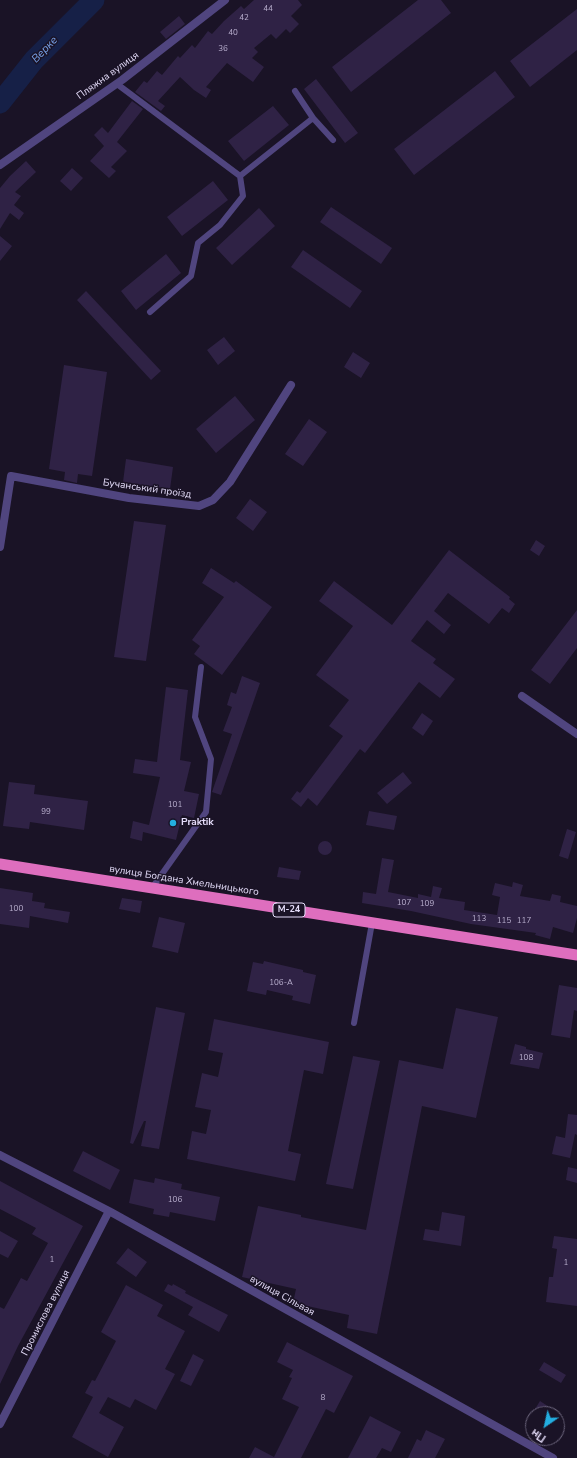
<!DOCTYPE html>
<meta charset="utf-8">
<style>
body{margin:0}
#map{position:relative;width:577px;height:1458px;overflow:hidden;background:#1a1326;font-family:"Nunito Sans",sans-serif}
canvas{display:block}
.north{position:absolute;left:525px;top:1406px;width:40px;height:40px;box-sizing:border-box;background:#1a1326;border:1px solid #6b647b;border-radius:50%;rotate:214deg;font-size:11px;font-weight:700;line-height:16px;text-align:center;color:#e5ddfa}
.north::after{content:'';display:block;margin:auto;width:14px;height:18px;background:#23aee0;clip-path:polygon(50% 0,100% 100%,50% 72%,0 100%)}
</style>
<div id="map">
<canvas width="577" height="1458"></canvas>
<div class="north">Пн</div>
</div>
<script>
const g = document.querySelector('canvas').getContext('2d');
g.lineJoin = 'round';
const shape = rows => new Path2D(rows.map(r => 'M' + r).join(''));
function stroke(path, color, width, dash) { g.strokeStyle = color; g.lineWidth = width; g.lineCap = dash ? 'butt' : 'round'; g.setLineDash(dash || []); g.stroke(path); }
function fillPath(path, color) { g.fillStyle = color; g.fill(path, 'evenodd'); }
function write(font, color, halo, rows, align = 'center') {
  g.font = font + ' "Nunito Sans",sans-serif'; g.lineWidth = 3; g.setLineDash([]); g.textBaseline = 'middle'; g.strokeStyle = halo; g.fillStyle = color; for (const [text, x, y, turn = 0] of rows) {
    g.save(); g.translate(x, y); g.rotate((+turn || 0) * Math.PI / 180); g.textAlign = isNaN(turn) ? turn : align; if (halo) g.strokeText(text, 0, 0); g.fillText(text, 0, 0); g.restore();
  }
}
stroke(shape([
 [0,103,34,60,94,0]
]), '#162047', 21);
fillPath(shape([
 [254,0,298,0,302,5,291,16,299,24,290,33,286,29,276,39,271,34,254,48,258,52,252,58,264,67,253,82,227,63,206,87,211,90,206,98,194,90,180,77,158,101,165,106,161,111,135,92,144,81,147,83,157,71,162,75,178,56,180,58,192,45,195,48,208,31,212,34,224,21,241,6,244,9],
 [418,0,441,0,451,13,351,92,332,67],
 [577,9,577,50,530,87,510,61],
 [179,16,185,24,166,39,160,32],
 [495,71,515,97,414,175,394,149],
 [316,79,358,133,345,143,304,89],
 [132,101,143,109,117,142,127,151,111,167,116,171,109,178,90,161,104,146,94,135,102,127,108,133],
 [273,106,289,125,244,161,228,141],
 [26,161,36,172,15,192,21,196,14,205,24,213,19,220,10,213,0,229,0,188,10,176],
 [72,168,83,178,71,191,60,181],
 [213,181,228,200,182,236,167,217],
 [331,207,392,248,381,264,320,222],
 [259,208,275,226,232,265,216,248],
 [0,236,12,246,0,261],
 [303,250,362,291,350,308,291,267],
 [166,254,181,273,136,310,121,291],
 [86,291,161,371,151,380,77,300],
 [224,337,235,351,218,365,207,350],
 [353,352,370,363,361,378,344,367],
 [64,365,107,372,92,476,78,474,77,483,64,480,65,472,49,469],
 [235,396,255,420,216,453,196,429],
 [309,419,327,432,303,466,285,454],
 [126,459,173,467,170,489,123,482],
 [250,499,267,512,253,531,236,518],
 [134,521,166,525,146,661,114,657],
 [536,540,545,546,539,556,530,550],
 [449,550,510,597,509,599,515,604,509,613,502,608,489,624,448,593,434,611,451,625,444,634,427,620,411,641,436,659,433,663,455,679,440,698,419,682,365,753,360,749,317,806,308,798,301,807,291,799,297,791,300,793,343,736,329,726,349,700,316,675,353,626,319,601,334,581,392,625],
 [211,568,234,583,236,581,272,607,222,675,194,654,200,646,192,640,224,597,202,583],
 [577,610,577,648,550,684,531,670],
 [242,676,260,683,221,795,212,792,232,734,223,731,232,707,227,705,231,692,236,694],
 [166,687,188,690,180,760,191,762,184,791,199,794,194,818,182,815,176,840,143,832,142,841,130,838,133,821,149,825,160,777,133,773,135,759,157,762],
 [422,713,433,721,423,736,412,728],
 [403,772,412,783,387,804,377,793],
 [9,782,35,785,34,794,88,801,84,830,30,822,29,829,3,826],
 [369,811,397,816,394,830,366,825],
 [567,829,576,832,568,859,559,856],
 '318 848a7 7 0 1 1 14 0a7 7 0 1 1-14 0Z',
 [382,858,394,860,388,892,418,898,418,894,431,897,433,886,442,888,439,898,465,902,464,910,497,915,500,897,492,895,495,883,512,887,513,882,523,885,520,896,550,901,552,894,561,896,560,902,577,906,577,918,573,933,553,927,550,939,535,935,536,933,471,924,411,911,362,903,363,892,376,894],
 [279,867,301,871,299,880,277,877],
 [0,888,33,893,32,901,45,903,44,908,70,912,68,923,30,916,29,928,0,924],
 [122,898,142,901,140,913,119,909],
 [159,917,185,923,178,953,152,947],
 [264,961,303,970,303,972,316,975,310,1004,292,1000,293,996,267,990,266,995,247,991,253,962,263,964],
 [559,985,577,988,577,1011,574,1010,570,1038,551,1035],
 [156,1007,185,1013,159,1149,141,1146,146,1121,144,1121,133,1144,130,1143],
 [456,1008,498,1017,476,1118,422,1106,377,1334,347,1328,349,1315,293,1303,296,1289,242,1277,258,1206,301,1215,301,1217,366,1230,399,1060,443,1069],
 [214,1019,329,1042,323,1074,304,1070,288,1151,301,1154,295,1181,187,1159,192,1131,206,1134,211,1110,195,1107,202,1073,218,1077,223,1053,208,1050],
 [515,1044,526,1047,526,1049,543,1053,539,1069,510,1064],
 [353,1056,380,1061,353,1189,326,1184],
 [568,1114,577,1115,577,1135,575,1134,570,1158,552,1154,556,1136,565,1138],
 [83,1151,120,1170,110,1190,73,1171],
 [568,1167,577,1169,577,1183,566,1180],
 [155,1178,182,1184,181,1189,220,1197,215,1221,170,1212,169,1217,153,1214,154,1209,129,1203,134,1179,154,1183],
 [0,1181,83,1226,18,1346,0,1384,0,1307,4,1309,21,1278,27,1281,48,1243,32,1234,36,1228,0,1209],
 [442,1212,465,1216,461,1246,423,1240,425,1229,439,1231],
 [0,1231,18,1241,8,1258,0,1254],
 [554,1236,577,1239,577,1306,546,1302,549,1277,553,1277,557,1249,552,1248],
 [128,1248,147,1262,136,1277,116,1263],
 [168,1284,172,1286,173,1284,186,1291,185,1293,228,1315,219,1332,188,1315,193,1307,164,1291],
 [126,1285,163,1305,157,1316,185,1331,165,1369,175,1374,156,1410,135,1399,130,1408,108,1397,99,1413,124,1427,108,1457,72,1437,93,1397,85,1393,92,1380,95,1381,116,1341,101,1332],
 [287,1342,353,1376,334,1413,326,1409,301,1458,249,1458,255,1447,274,1457,299,1407,282,1399,292,1378,289,1377,293,1370,277,1362],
 [193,1354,204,1360,191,1386,180,1381],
 [544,1362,566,1375,561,1383,539,1370],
 [540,1401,560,1414,532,1414],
 [370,1416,401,1432,391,1452,382,1448,376,1458,348,1458],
 [426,1430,445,1439,435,1458,408,1458,417,1439,421,1441]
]), '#2f2245');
stroke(shape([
 [117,84,240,176,243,196,220,225,198,243,191,276,150,312],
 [295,91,313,118],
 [240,176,313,118,333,140],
 [152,888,206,812,211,759,195,717,201,667],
 [354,1023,372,923]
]), '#50457f', 6);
stroke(shape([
 [0,165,122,80,225,0],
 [0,547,11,476,129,498,199,506,213,500,230,482,291,385],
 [522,696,577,734],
 [0,1155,109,1211,553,1458],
 [0,1424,109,1211]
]), '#50457f', 8);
stroke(shape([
 [0,864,577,955]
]), '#de6ebe', 11);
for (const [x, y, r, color] of [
 [173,823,4,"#23aee0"]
]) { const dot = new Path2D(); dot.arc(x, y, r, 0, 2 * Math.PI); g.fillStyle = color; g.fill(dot); stroke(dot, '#1a1326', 1.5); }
write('8px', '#b8aecd', null, [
 ["44",268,9],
 ["42",244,18],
 ["40",233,33],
 ["36",223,49],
 ["101",175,805],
 ["99",46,812],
 ["107",404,903],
 ["109",427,904],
 ["100",16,909],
 ["113",479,919],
 ["115",504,921],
 ["117",524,921],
 ["106-А",281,983],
 ["108",526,1058],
 ["106",175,1200],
 ["1",52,1260],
 ["1",566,1263],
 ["8",323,1398]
]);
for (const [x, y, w] of [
 [289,910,32]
]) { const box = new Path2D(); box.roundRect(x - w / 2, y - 7, w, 14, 3); g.fillStyle = '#1a1326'; g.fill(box); stroke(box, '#e5ddfa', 1); }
write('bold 9px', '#e5ddfa', null, [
 ["М-24",289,910]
]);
write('10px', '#e5ddfa', '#1a1326', [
 ["Пляжна вулиця",108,76,-36],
 ["Бучанський проїзд",147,489,8],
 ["вулиця Богдана Хмельницького",184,881,9],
 ["вулиця Сільвая",282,1296,29],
 ["Промислова вулиця",46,1313,-63]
]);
write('bold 10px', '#e5ddfa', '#1a1326', [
 ["Praktik",181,823]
], 'left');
write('italic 11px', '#79a4ec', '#1a1326', [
 ["Верке",45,50,-46]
]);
</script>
